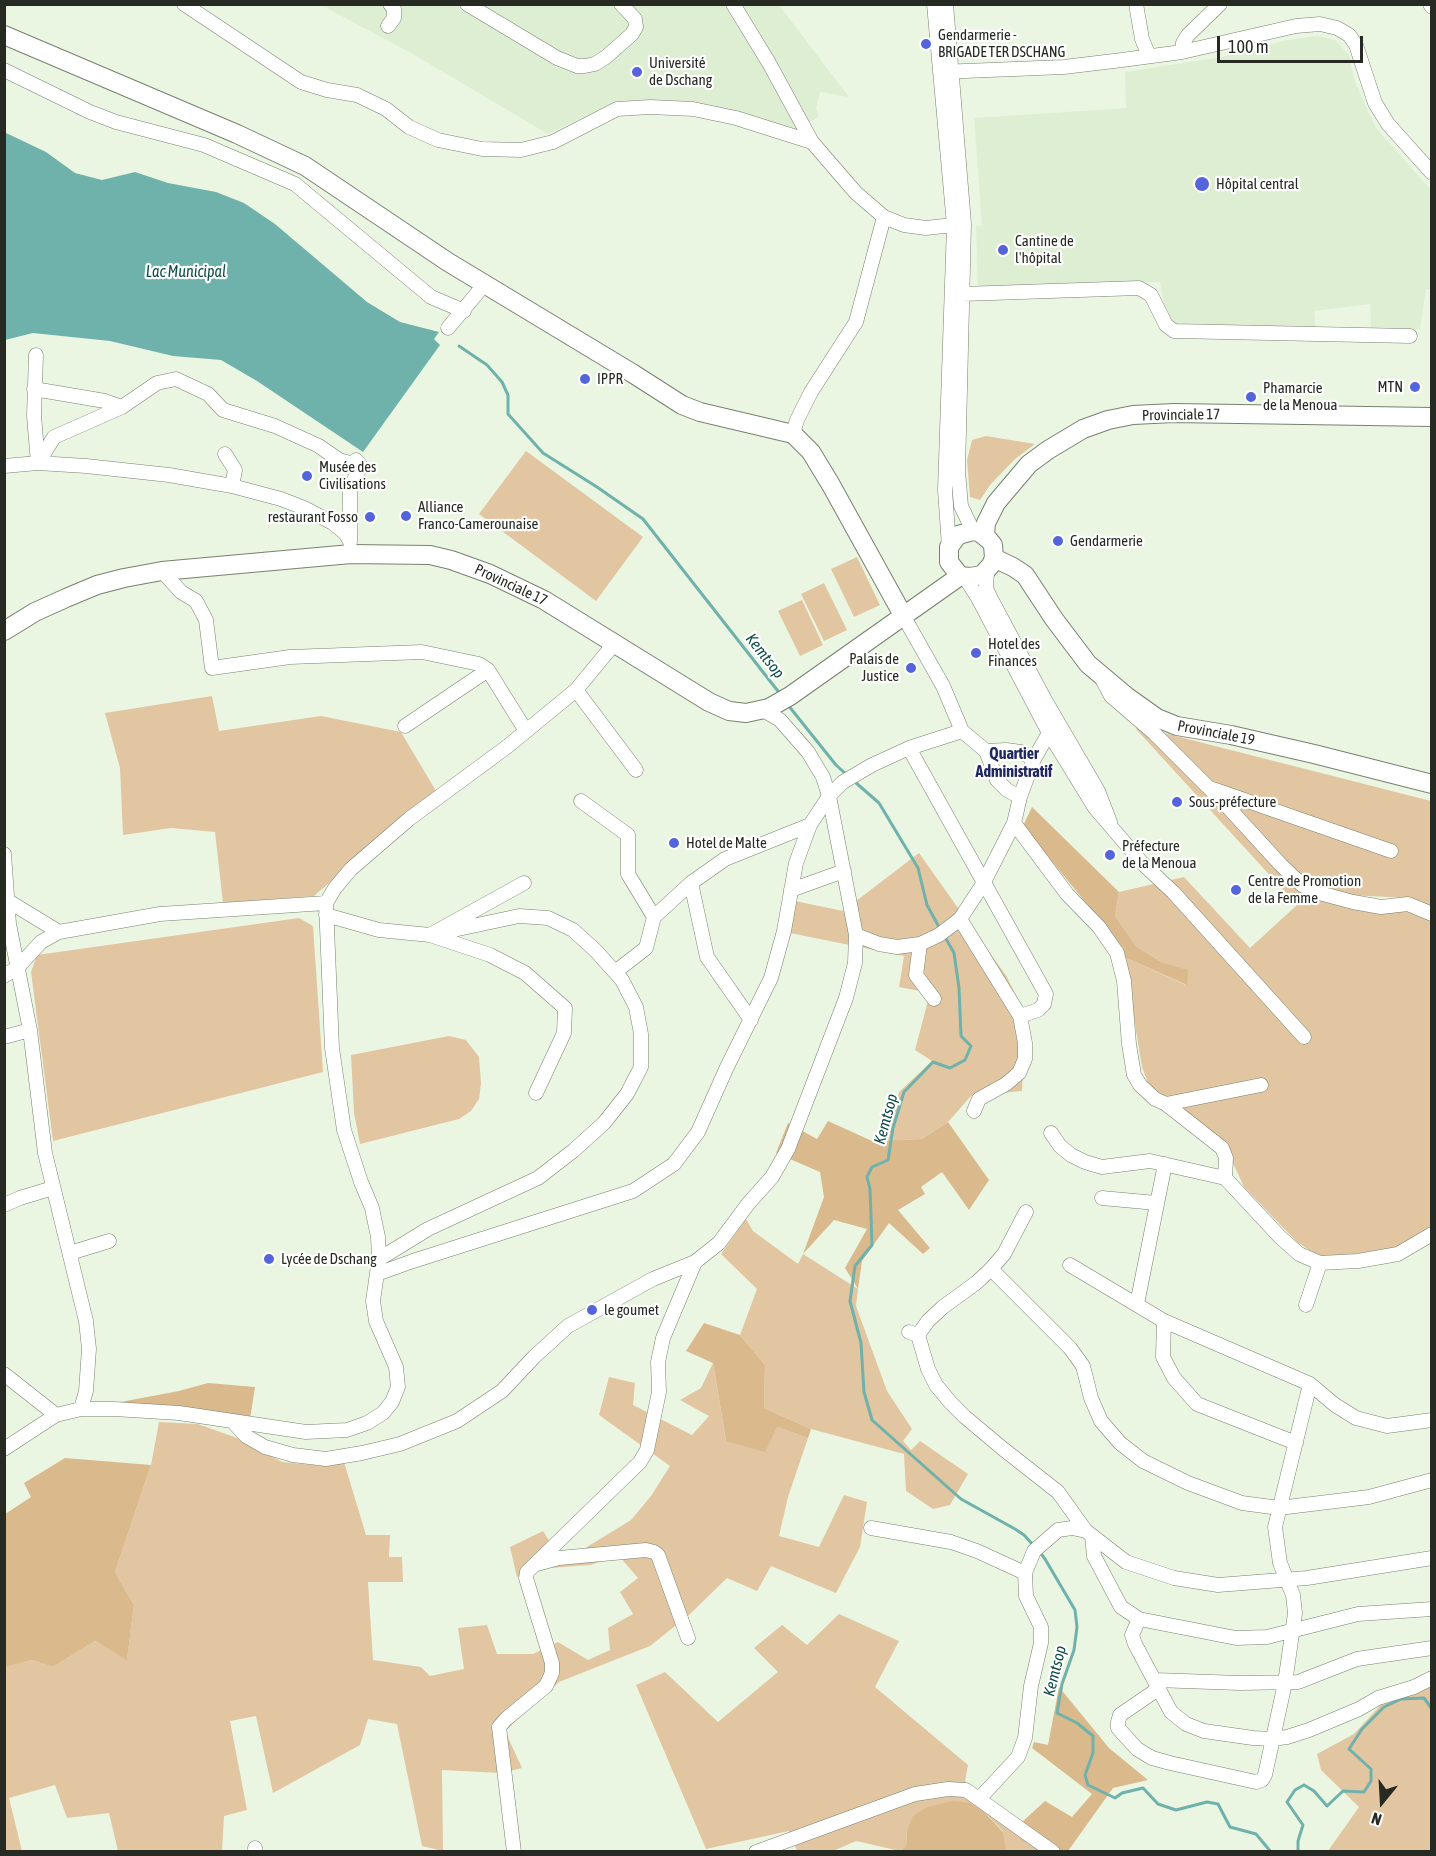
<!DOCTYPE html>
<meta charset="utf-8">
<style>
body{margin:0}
#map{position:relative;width:1436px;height:1856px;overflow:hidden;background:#ebf6e2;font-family:"Asap Condensed",sans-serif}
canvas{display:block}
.frame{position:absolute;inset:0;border:6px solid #262a22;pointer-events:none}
.north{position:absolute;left:1352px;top:1772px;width:60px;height:60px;-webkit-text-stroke:4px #fff;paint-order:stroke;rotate:198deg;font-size:16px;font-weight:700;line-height:24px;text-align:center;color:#262a22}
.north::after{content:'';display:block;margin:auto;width:21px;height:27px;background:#262a22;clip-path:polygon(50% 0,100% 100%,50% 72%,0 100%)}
.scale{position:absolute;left:1217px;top:36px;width:146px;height:27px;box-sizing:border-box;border:3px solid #262a22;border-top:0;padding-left:8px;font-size:18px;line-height:21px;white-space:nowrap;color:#262a22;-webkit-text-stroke:4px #fff;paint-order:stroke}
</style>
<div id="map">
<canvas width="1436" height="1856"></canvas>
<div class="frame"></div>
<div class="north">N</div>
<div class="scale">100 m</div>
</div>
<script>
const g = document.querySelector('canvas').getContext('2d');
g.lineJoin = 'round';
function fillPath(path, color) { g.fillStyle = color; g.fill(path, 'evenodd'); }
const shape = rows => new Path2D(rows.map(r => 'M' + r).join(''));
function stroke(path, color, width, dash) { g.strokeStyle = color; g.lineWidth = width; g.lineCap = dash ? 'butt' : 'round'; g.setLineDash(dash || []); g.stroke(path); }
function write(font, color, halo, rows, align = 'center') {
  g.font = font + ' "Asap Condensed",sans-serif'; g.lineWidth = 4.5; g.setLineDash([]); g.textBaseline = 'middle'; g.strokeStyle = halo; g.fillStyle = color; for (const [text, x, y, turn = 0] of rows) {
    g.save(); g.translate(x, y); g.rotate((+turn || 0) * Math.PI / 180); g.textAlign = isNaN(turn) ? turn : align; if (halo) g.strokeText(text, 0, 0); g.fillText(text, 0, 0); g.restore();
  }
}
fillPath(shape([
 [321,5,779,5,849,97,820,92,816,109,819,117,791,131,691,105,617,101,548,134,411,53],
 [1318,36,1335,40,1349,55,1355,82,1376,128,1431,190,1431,290,1426,289,1420,329,1371,330,1370,304,1314,311,1316,332,1173,325,1165,310,1160,282,978,287,976,226,982,225,974,118,1126,108,1125,72,1222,57,1287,40]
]), '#deeed3');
fillPath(shape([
 [986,436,1035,444,1015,459,990,485,980,500,970,497,967,460,972,440],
 [526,451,643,537,596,601,479,514],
 [857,557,880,605,854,617,831,569],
 [824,583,847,630,824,641,801,594],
 [802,600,823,645,800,656,778,611],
 [212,696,219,731,321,716,401,732,436,791,314,896,223,903,215,832,171,828,123,835,120,768,105,713],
 [1143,719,1160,732,1431,801,1431,908,1409,898,1307,893,1404,908,1431,919,1431,1229,1399,1247,1323,1259,1297,1242,1244,1187,1226,1148,1171,1101,1149,1086,1142,1067,1124,957,1186,985,1163,963,1137,947,1115,916,1119,892,1184,877,1250,948,1297,905,1136,729],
 [919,853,1007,977,1026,1016,1022,1091,971,1096,948,1122,922,1139,872,1141,890,1129,899,1092,932,1061,915,1050,930,993,899,987,904,956,790,933,795,901,843,911],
 [299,918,313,926,323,1072,53,1141,31,972,37,955],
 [449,1036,466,1040,479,1057,481,1083,479,1099,471,1111,459,1119,360,1144,354,1113,351,1055],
 [746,1219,753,1231,798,1264,803,1254,858,1289,856,1306,887,1391,912,1429,903,1441,911,1450,920,1441,968,1474,950,1505,933,1509,906,1491,904,1454,811,1429,764,1408,765,1365,740,1335,757,1289,721,1254],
 [713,1363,726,1441,777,1427,808,1438,788,1497,779,1536,819,1547,844,1495,867,1502,860,1547,836,1593,771,1566,757,1591,727,1578,689,1615,650,1646,559,1682,505,1731,522,1768,501,1773,442,1770,443,1851,422,1846,397,1724,368,1719,360,1745,273,1793,256,1716,230,1721,247,1810,224,1816,222,1851,118,1851,109,1813,67,1818,55,1785,9,1798,22,1851,5,1851,4,1667,32,1660,53,1667,95,1641,127,1659,134,1605,115,1572,151,1465,159,1422,198,1424,237,1438,282,1462,324,1466,344,1462,366,1535,390,1535,389,1557,402,1557,403,1582,368,1582,373,1660,421,1667,430,1676,464,1669,458,1628,487,1625,497,1654,533,1654,558,1642,588,1660,610,1650,608,1628,633,1614,620,1592,638,1578,619,1556,590,1565,550,1568,517,1577,510,1547,543,1531,557,1553,582,1550,631,1520,651,1496,670,1466,599,1415,609,1377,635,1383,633,1405,692,1435,709,1416,680,1400,701,1388],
 [839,1614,899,1641,875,1687,968,1765,965,1782,1060,1851,999,1851,1005,1849,1003,1831,984,1812,907,1831,906,1846,900,1851,856,1841,833,1851,797,1851,789,1831,706,1849,636,1685,665,1672,718,1722,778,1672,754,1648,782,1625,807,1645],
 [1431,1685,1431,1851,1328,1851,1359,1807,1321,1770,1317,1754,1354,1734,1387,1698,1422,1691]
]), '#e2c6a1');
fillPath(shape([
 [1032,807,1119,892,1115,916,1137,947,1163,963,1188,970,1187,985,1124,957,1123,948,1023,826],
 [828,1121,872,1141,922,1139,948,1122,989,1180,969,1210,942,1172,921,1187,925,1194,898,1210,930,1248,923,1254,889,1223,862,1261,858,1289,845,1268,867,1229,834,1220,803,1254,824,1197,820,1172,776,1153,788,1123,817,1139],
 [704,1323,740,1335,765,1365,764,1408,811,1429,808,1438,777,1427,765,1452,726,1441,713,1363,686,1351],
 [208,1383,255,1387,250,1419,115,1403,179,1391],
 [65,1458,151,1465,115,1572,134,1605,127,1660,95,1641,53,1667,32,1660,5,1667,5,1514,31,1497,24,1483],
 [1059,1687,1109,1748,1148,1780,1113,1788,1068,1851,1060,1851,1021,1823,1045,1801,1072,1817,1092,1794,1032,1748,1034,1742,1048,1745],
 [953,1801,970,1803,984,1812,1003,1832,1006,1849,999,1852,900,1851,906,1846,907,1831,913,1816,927,1807]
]), '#dab98c');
fillPath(shape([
 [4,132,46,152,75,173,102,180,135,172,168,183,216,192,244,203,275,224,367,302,400,322,439,332,434,339,440,345,363,452,257,381,221,360,173,356,110,341,33,333,5,340]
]), '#6eb2ab');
stroke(shape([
 [459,346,487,365,502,382,508,395,508,414,543,453,597,487,643,519,781,695],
 [788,705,836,765,847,775],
 [855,782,879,803,918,868,927,905,940,929],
 [945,937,954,953,959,988,961,1036,971,1046,965,1060,950,1068,933,1062,904,1092,893,1128,888,1160,872,1167,867,1177,870,1189,872,1245,855,1266,850,1301,861,1343,864,1392,872,1420,961,1499,1015,1529,1024,1535,1034,1546],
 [1039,1551,1045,1559,1075,1610,1077,1627,1074,1650,1062,1684,1057,1713,1077,1723,1093,1736,1093,1753,1085,1775,1088,1785,1115,1798,1122,1793,1143,1788,1158,1804,1176,1810,1207,1802,1218,1804,1230,1827,1256,1834,1271,1852],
 [1298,1852,1298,1841,1303,1825,1287,1802,1295,1790,1304,1785,1314,1791,1327,1806,1343,1791,1364,1792,1371,1781,1371,1769,1349,1749,1362,1729,1384,1707,1401,1699,1424,1698,1432,1709]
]), '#6eb2ab', 3);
const minor = shape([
 [184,4,301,82,327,90,357,95,386,109,409,127,438,140,482,149,521,150,553,142,617,109,650,107,693,109,736,118,812,142],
 [467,4,557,58,577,66,585,66,595,64,606,57,632,34,636,27,635,19,621,4],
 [733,4,769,63,812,142,856,193,884,217,904,225,926,228,962,224],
 [934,4,954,225,945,490,949,547],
 [946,4,964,224,958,471,961,506,973,531],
 [1136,4,1142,39,1149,56],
 [1430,4,1432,7],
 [388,26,394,18,394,9,390,4],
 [1182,52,1183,43,1188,35,1220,4],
 [4,70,90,112,116,122,204,145,295,184,431,297,464,311],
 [940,72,1064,67,1122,60,1182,52,1296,26,1320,24,1337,28,1349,35,1356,45,1375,103,1388,124,1432,173],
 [962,294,1139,288,1151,295,1166,325,1174,331,1410,336],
 [448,328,484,285],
 [36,355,34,416,38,463,54,437,122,407],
 [34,389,105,401,122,407,157,383,176,379,208,394,223,410,275,426,319,446,339,460,361,466],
 [793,434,797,420,811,392,856,322,884,217],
 [225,454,235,470,232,486],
 [4,466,38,463,86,466,169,475,232,486,281,499,304,508,333,523,345,533,350,541],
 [350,542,350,488,361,466,356,460],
 [162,571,181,592,196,601,206,620,212,668,290,657,422,652,479,664,488,670,526,731],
 [987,571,986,588,990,597,1045,700,1098,791,1110,822],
 [964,576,978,598,1049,733,1095,808,1142,863,1173,892,1304,1037],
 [1102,679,1111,696,1154,733,1226,805,1281,865,1302,885,1323,894,1353,902,1381,907,1408,904,1432,914],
 [576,690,636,770],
 [405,726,488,670],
 [962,731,986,751,997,780,1007,790,1020,797],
 [909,748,1046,994,1044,1004,1038,1010,1020,1016],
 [986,751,1006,750,1021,752,1034,759],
 [1213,789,1391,851],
 [581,801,628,835,628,874,654,917],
 [1014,823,1067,894,1099,927,1117,953,1124,981,1129,1044,1134,1075,1140,1085,1155,1099,1166,1104,1222,1148,1226,1158,1225,1178],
 [4,854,9,924,30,1030,45,1153,86,1321,89,1349,86,1391,81,1409],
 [524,883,430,935,490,955,525,973,565,1008,564,1033,536,1093],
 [691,883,707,957,751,1020],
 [791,890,844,871],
 [8,901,59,932],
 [326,915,379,930,430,935,519,916,548,918,573,930,596,951,622,980,636,1007,641,1034,641,1067,627,1094,604,1123,573,1151,538,1178,428,1229,379,1259],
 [960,919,1020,1016,1025,1043,1025,1059,1019,1073,1006,1084,979,1099,974,1111],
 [856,935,879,944,897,947,920,944,939,935,960,919,983,884,1014,823,1020,797,1034,759,1049,733,1059,724],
 [920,944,916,975,934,999],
 [615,972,646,948,654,917,691,883,725,859,810,825],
 [4,976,18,967,41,942,59,932,160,914,326,903],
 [4,1037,30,1030],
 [1166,1104,1261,1085],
 [1051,1133,1060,1146,1071,1155,1085,1162,1102,1167,1150,1161,1225,1178,1280,1237,1299,1254,1320,1263,1358,1261,1398,1254,1432,1234],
 [1102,1198,1156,1203],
 [4,1205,20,1198,53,1188],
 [70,1253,109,1241],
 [1070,1265,1164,1321,1310,1384,1335,1405,1356,1418,1387,1426,1432,1420],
 [991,1269,1070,1348,1083,1366,1091,1398,1101,1421,1120,1443,1143,1461,1188,1483,1242,1503,1279,1508,1369,1497,1432,1480],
 [377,1274,413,1261,633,1191,674,1164,698,1132,727,1067,771,978,784,931,796,863,810,825,829,796,823,777,808,752,780,720,763,710],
 [1137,1304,1165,1164],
 [1306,1305,1320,1263],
 [1164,1321,1163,1357,1174,1378,1197,1404,1296,1443],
 [909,1332,918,1335,928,1369,936,1385,950,1402,965,1417,1002,1448,1058,1492,1086,1531,1126,1562,1174,1578,1218,1585,1307,1578,1432,1558],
 [918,1335,928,1321,943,1307,976,1283,991,1269,1004,1254,1026,1212],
 [4,1374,56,1415],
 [233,1422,246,1436,265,1447,293,1455,326,1459,362,1453,400,1444,457,1421,502,1391,534,1357,568,1326,653,1279,695,1262,719,1243,748,1204,772,1177,788,1149,846,998,855,963,856,935,829,796,843,782,872,765,909,748,962,731,943,686,904,617],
 [4,1449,56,1415,81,1409,114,1409,179,1413,306,1432,347,1430,367,1423,383,1413,392,1402,398,1387,396,1367,376,1321,373,1301,379,1259,378,1237,372,1208,361,1182,344,1130,332,1048,326,903,335,888,351,869,409,819,508,746,576,690,614,644],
 [871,1528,951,1542,977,1551,1025,1573],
 [1092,1536,1094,1556,1121,1607,1139,1619,1236,1638,1267,1637,1358,1614,1432,1609],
 [537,1564,559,1558,646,1550,654,1552,658,1555,688,1638],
 [1139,1619,1132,1635,1135,1644,1171,1712,1186,1724,1204,1731,1253,1738,1272,1739,1287,1737,1309,1730,1359,1709,1378,1698,1414,1687,1432,1678],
 [1155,1680,1240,1683,1298,1682,1357,1659,1432,1648],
 [1158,1689,1120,1715,1118,1722,1118,1728,1137,1749,1152,1758,1170,1763,1256,1782,1262,1780,1265,1775,1285,1683,1295,1613,1293,1595,1280,1563,1275,1527,1310,1384],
 [979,1799,1018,1757,1025,1738,1031,1686,1041,1643,1041,1627,1026,1596,1025,1573,1034,1551,1058,1530,1072,1528,1086,1531],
 [255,1848,256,1852],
 [514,1852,499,1727,506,1719,546,1686,552,1673,552,1663,526,1578,527,1572,640,1462,647,1450,659,1392,658,1362,663,1338,695,1262],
 [756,1852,915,1794,948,1789,966,1790,1053,1852]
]);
const major = shape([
 [4,35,237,134,305,166,448,262,632,373,682,405,700,412,793,434,811,452,831,485,904,617],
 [973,531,979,532,989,540,993,545,994,558,991,565,982,575,970,577,960,576,949,562,949,547,958,535,973,531],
 [985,535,986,523,996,503,1029,464,1048,450,1083,429,1108,420,1133,415,1174,413,1432,417],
 [994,558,1013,567,1025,575,1054,619,1088,664,1126,696,1157,718,1177,726,1231,735,1314,754,1432,784],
 [4,631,35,612,66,598,97,585,124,578,162,571,351,554,430,555,451,560,490,574,544,600,709,702,729,711,746,713,769,708,790,696,960,576]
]);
stroke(minor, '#77816f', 15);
stroke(major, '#77816f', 20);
stroke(minor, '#fff', 14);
stroke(major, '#fff', 18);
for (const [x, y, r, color] of [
 [926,44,6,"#5465db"],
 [637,72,6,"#5465db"],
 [1202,184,8,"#5465db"],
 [1003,250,6,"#5465db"],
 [585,379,6,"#5465db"],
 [1415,387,6,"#5465db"],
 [1251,397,6,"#5465db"],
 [307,476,6,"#5465db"],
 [406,516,6,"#5465db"],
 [370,517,6,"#5465db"],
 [1058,541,6,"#5465db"],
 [976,653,6,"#5465db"],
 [911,668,6,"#5465db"],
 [1177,802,6,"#5465db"],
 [674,843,6,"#5465db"],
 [1110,855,6,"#5465db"],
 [1236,890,6,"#5465db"],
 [269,1259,6,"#5465db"],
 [592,1310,6,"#5465db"]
]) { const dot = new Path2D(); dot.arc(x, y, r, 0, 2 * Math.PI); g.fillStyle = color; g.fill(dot); stroke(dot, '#fff', 2); }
write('15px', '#262a22', '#fff', [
 ["Gendarmerie -",938,35],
 ["BRIGADE TER DSCHANG",938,52],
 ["Université",649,63],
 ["de Dschang",649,80],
 ["Hôpital central",1216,184],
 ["Cantine de",1015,241],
 ["l'hôpital",1015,258],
 ["IPPR",597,379],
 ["MTN",1403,387,"right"],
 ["Phamarcie",1263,388],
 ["de la Menoua",1263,405],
 ["Musée des",319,467],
 ["Civilisations",319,484],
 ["Alliance",418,507],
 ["Franco-Camerounaise",418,524],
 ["restaurant Fosso",358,517,"right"],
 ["Gendarmerie",1070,541],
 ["Hotel des",988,644],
 ["Finances",988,661],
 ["Palais de",899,659,"right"],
 ["Justice",899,676,"right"],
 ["Sous-préfecture",1189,802],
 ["Hotel de Malte",686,843],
 ["Préfecture",1122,846],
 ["de la Menoua",1122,863],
 ["Centre de Promotion",1248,881],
 ["de la Femme",1248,898],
 ["Lycée de Dschang",281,1259],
 ["le goumet",604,1310]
], 'left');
write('15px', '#262a22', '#fff', [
 ["Provinciale 17",1181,415,-1],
 ["Provinciale 17",511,585,25],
 ["Provinciale 19",1216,733,11]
]);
write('italic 16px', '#0e4c48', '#fff', [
 ["Lac Municipal",186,272],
 ["Kemtsop",765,656,52],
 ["Kemtsop",886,1119,-75],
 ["Kemtsop",1055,1671,-76]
]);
write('bold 16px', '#202861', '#fff', [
 ["Quartier",1014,754],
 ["Administratif",1014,772]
]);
</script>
